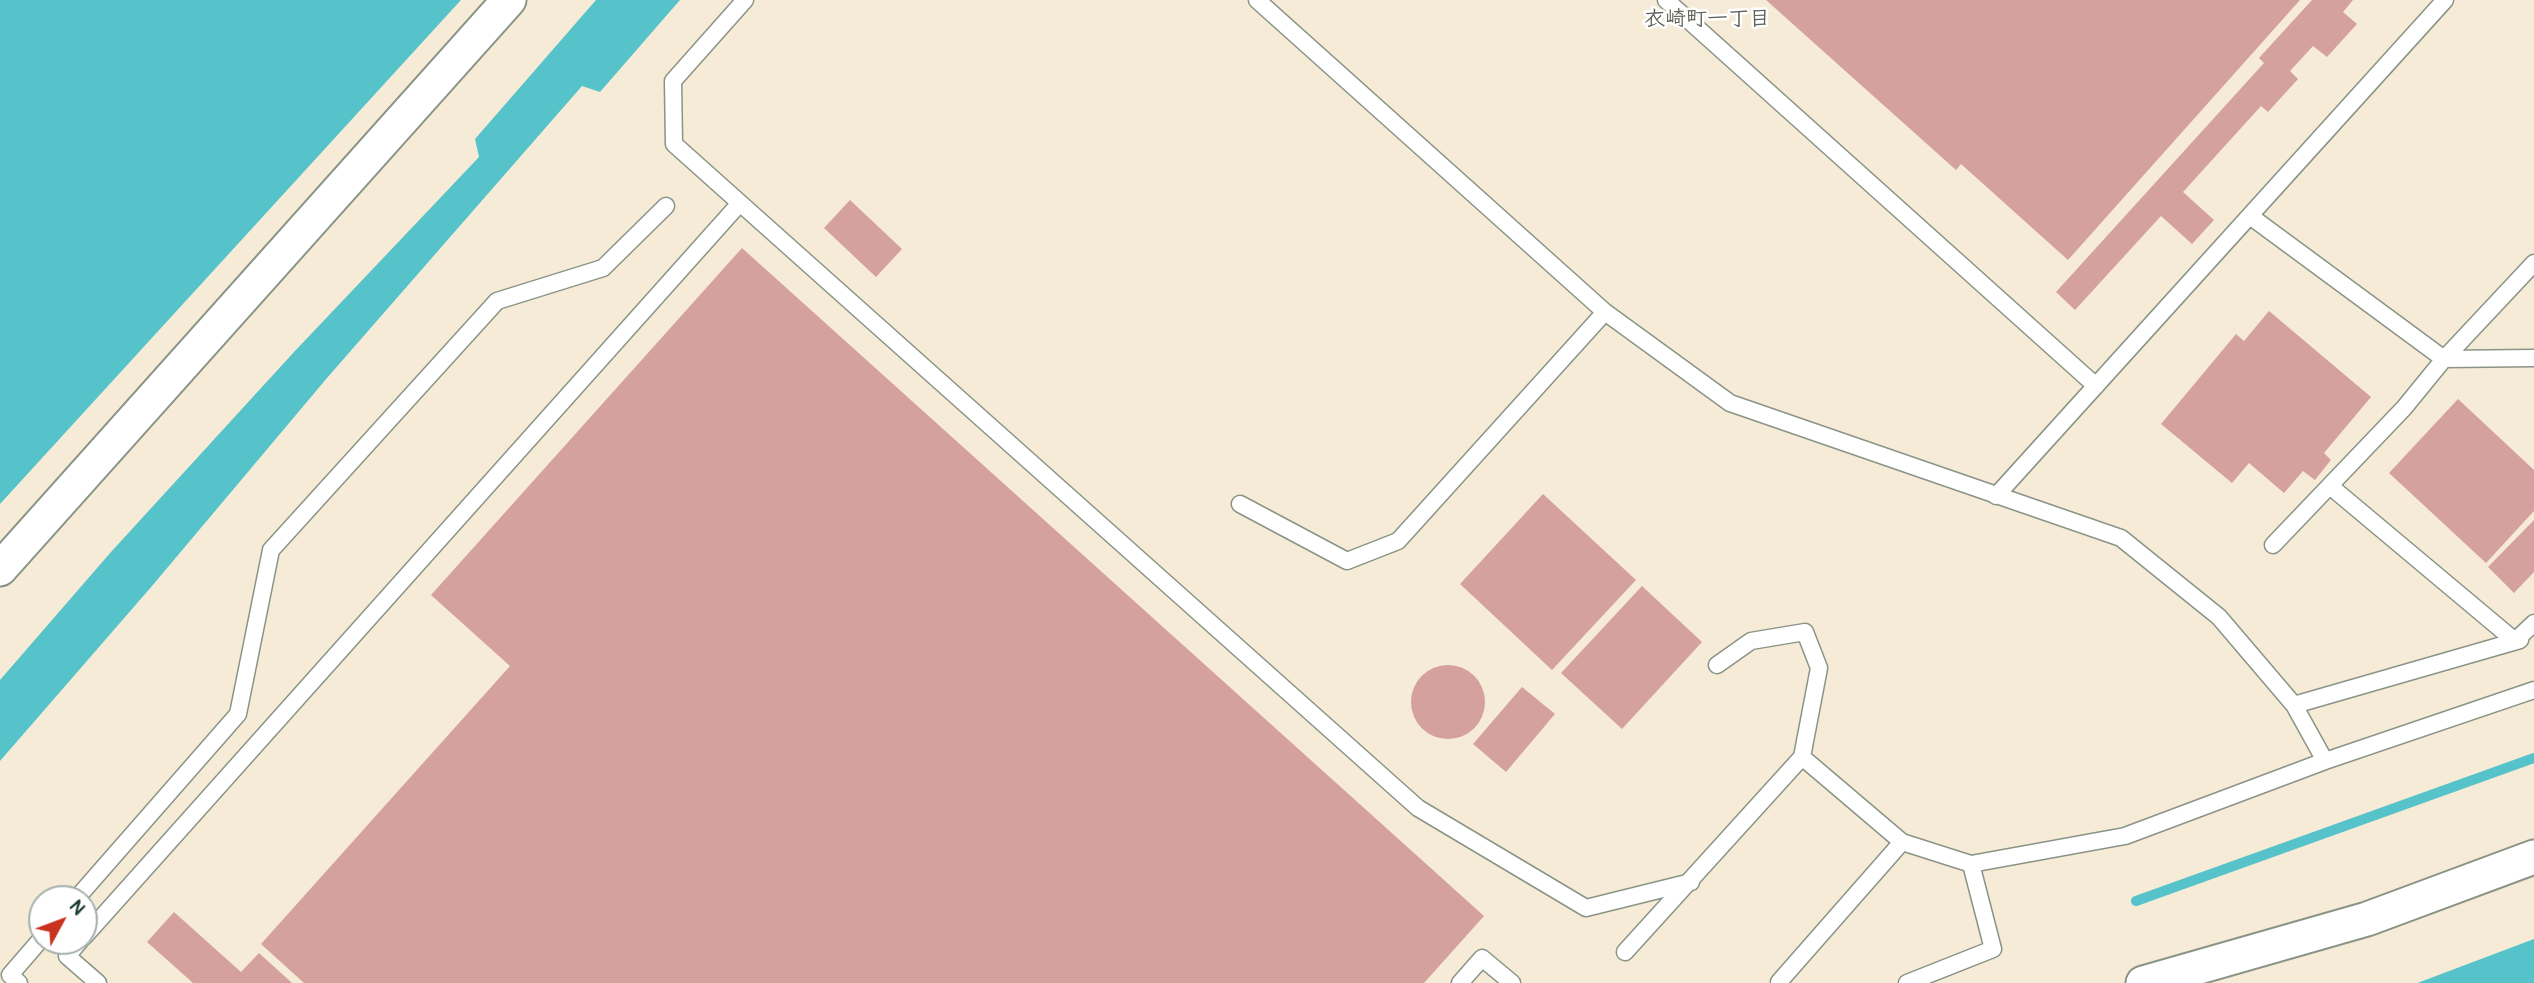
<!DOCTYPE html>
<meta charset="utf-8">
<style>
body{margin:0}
#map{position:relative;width:2534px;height:983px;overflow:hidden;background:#f6ebd7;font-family:Pangolin,sans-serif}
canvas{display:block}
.north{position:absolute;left:28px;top:885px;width:70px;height:70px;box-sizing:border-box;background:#fff;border:2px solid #a5b1ae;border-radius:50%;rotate:49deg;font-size:19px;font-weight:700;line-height:28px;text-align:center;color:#1f3d34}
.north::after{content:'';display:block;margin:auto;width:24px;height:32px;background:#c8321e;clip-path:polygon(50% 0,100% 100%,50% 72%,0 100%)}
</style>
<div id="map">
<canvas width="2534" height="983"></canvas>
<div class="north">N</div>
</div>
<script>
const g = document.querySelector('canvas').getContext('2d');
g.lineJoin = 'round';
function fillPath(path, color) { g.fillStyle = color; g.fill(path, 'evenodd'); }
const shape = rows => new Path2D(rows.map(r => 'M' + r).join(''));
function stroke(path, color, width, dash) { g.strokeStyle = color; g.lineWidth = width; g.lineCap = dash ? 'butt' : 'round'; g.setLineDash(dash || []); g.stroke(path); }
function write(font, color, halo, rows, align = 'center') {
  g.font = font + ' Pangolin,"Klee One",sans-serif'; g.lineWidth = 5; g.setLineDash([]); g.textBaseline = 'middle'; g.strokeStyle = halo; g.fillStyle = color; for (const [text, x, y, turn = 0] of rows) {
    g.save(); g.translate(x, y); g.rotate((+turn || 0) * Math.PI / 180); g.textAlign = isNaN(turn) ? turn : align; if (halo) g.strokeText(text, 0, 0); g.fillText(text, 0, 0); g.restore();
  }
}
fillPath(shape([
 [0,0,461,0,0,504],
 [596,0,680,0,600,92,582,86,327,378,152,586,0,761,0,680,111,552,294,352,479,157,475,139],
 [2534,939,2534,983,2418,983,2420,982]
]), '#56c3ca');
stroke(shape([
 [2136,901,2534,758]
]), '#56c3ca', 10);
fillPath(shape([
 [1766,0,2300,0,2068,260,1961,164,1956,170],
 [2312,0,2353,0,2343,12,2357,24,2327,57,2313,46,2290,71,2298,79,2268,112,2261,106,2183,192,2214,220,2192,244,2161,216,2075,310,2056,292,2264,63,2259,58],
 [850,200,902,249,876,277,824,228],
 [742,248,1484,916,1424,983,304,983,261,944,510,666,431,595],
 [2269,311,2371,397,2324,453,2331,460,2315,480,2303,471,2284,493,2249,463,2232,483,2161,424,2236,334,2244,341],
 [2458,399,2534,470,2534,511,2486,563,2389,473],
 [1543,494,1636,580,1552,670,1460,584],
 [2534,520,2534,572,2514,593,2488,567],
 [1642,586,1702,642,1622,729,1561,673],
 '1411 702a37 37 0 1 1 74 0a37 37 0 1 1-74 0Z',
 [1522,687,1555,714,1506,772,1473,744],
 [174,912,241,972,259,953,292,983,193,983,147,942]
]), '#d4a19f');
const service = shape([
 [1257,0,1605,312,1730,403,2121,538,2219,617,2294,705,2325,761],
 [1666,0,2096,386],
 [740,203,674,144,673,81,745,0],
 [2250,216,2444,359,2534,358],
 [2330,486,2515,641,2534,623],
 [1996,496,2445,0],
 [1240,504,1347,561,1398,541,1605,312],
 [2273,545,2404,408,2444,359,2534,263],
 [1717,665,1751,641,1805,632,1819,668,1802,757],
 [2294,705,2520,640],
 [76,899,238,714,271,550,497,301,603,268,666,206],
 [84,937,740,203,1418,808,1586,908,1691,882],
 [80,941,67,956,98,983],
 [1625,952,1802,757,1902,842,1971,864,2125,836,2325,761,2534,690],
 [1779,982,1902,842],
 [19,983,10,975,42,938],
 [1460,983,1482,958,1512,983],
 [1907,983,1993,949,1971,864]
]);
const minor = shape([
 [0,569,509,0],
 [2143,983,2367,919,2534,857]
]);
stroke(service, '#8a9486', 19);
stroke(minor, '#8a9486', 37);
stroke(service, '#fff', 16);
stroke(minor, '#fff', 33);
write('bold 21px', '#5e6059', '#fff', [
 ["衣崎町一丁目",1707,20]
]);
</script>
